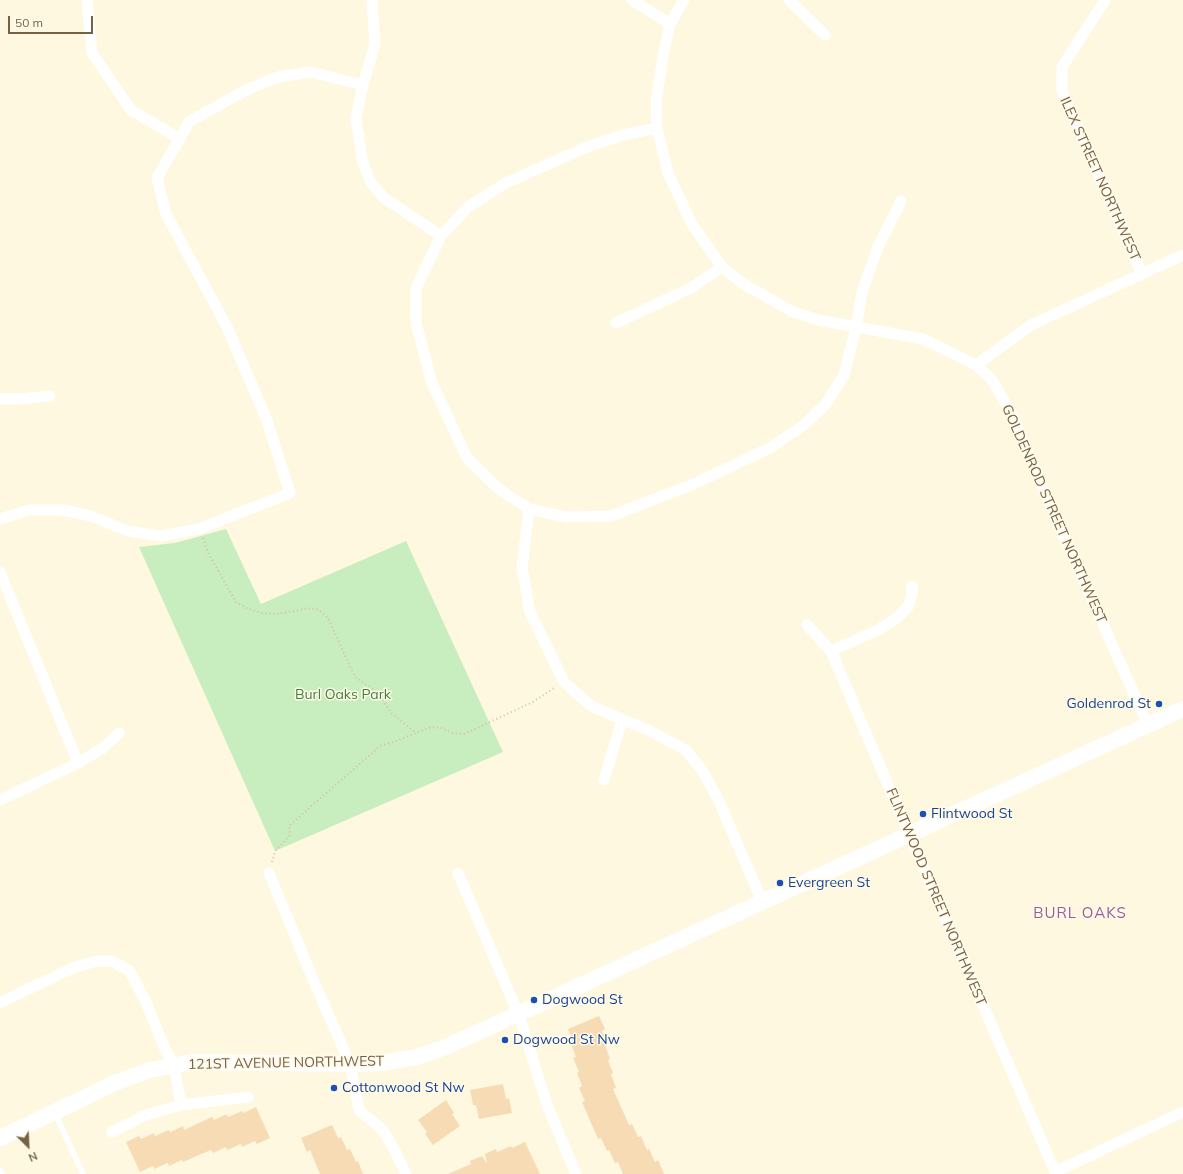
<!DOCTYPE html>
<style>
body{margin:0}
#map{position:relative;width:1183px;height:1174px;overflow:hidden;background:#fef8e0;font-family:Mulish,sans-serif}
canvas{display:block}
.north{position:absolute;left:8px;top:1126px;width:40px;height:40px;-webkit-text-stroke:3px #fffae8;paint-order:stroke;rotate:156deg;font-size:11px;font-weight:700;line-height:16px;text-align:center;color:#776145}
.north::after{content:'';display:block;margin:auto;width:14px;height:18px;background:#776145;clip-path:polygon(50% 0,100% 100%,50% 72%,0 100%)}
.scale{position:absolute;left:8px;top:16px;width:85px;height:18px;box-sizing:border-box;border:2px solid #776145;border-top:0;padding-left:5px;font-size:12px;line-height:14px;white-space:nowrap;color:#776145;-webkit-text-stroke:3px #fffae8;paint-order:stroke}
</style>
<div id="map">
<canvas width="1183" height="1174"></canvas>
<div class="north">N</div>
<div class="scale">50 m</div>
</div>
<script>
const g = document.querySelector('canvas').getContext('2d');
g.lineJoin = 'round';
function fillPath(path, color) { g.fillStyle = color; g.fill(path, 'evenodd'); }
const shape = rows => new Path2D(rows.map(r => 'M' + r).join(''));
function stroke(path, color, width, dash) { g.strokeStyle = color; g.lineWidth = width; g.lineCap = dash ? 'butt' : 'round'; g.setLineDash(dash || []); g.stroke(path); }
function write(font, color, halo, rows, align = 'center') {
  g.font = font + ' Mulish,sans-serif'; g.lineWidth = 3; g.setLineDash([]); g.textBaseline = 'middle'; g.strokeStyle = halo; g.fillStyle = color; for (const [text, x, y, turn = 0] of rows) {
    g.save(); g.translate(x, y); g.rotate((+turn || 0) * Math.PI / 180); g.textAlign = isNaN(turn) ? turn : align; if (halo) g.strokeText(text, 0, 0); g.fillText(text, 0, 0); g.restore();
  }
}
fillPath(shape([
 [226,529,261,604,406,541,503,752,275,851,139,547,175,543]
]), '#c8edbe');
fillPath(shape([
 [599,1016,605,1029,602,1031,608,1044,605,1045,610,1059,608,1060,613,1073,611,1074,616,1088,613,1089,629,1125,632,1124,638,1137,641,1136,647,1150,649,1149,655,1162,658,1160,664,1174,623,1174,618,1162,615,1163,609,1150,607,1151,601,1138,598,1139,582,1102,585,1101,579,1088,582,1086,577,1073,579,1072,573,1058,576,1057,571,1044,573,1043,568,1029],
 [503,1084,506,1099,509,1098,512,1113,479,1119,476,1105,473,1105,470,1090],
 [446,1100,454,1113,452,1114,460,1126,433,1145,425,1134,427,1132,418,1120],
 [256,1107,270,1138,257,1144,255,1141,242,1147,241,1144,227,1150,226,1147,213,1153,211,1150,183,1162,182,1160,169,1166,168,1163,154,1169,153,1166,140,1172,126,1142,139,1136,141,1139,154,1133,155,1136,169,1130,170,1132,183,1126,184,1130,212,1117,214,1120,227,1114,228,1117,242,1111,243,1113],
 [332,1125,338,1138,341,1137,347,1150,350,1149,356,1162,358,1161,363,1174,320,1174,310,1150,307,1152,301,1138],
 [525,1142,540,1174,448,1174,471,1164,470,1161,482,1156,487,1164,485,1154,496,1149,497,1152,511,1146,512,1148]
]), '#f6dbb5');
stroke(shape([
 [203,538,208,553,236,602,248,609,262,613,277,614,311,608,319,610,328,618,355,677,379,693,391,713,415,732],
 [272,862,275,851,290,835,289,826,380,746,396,741,431,727,442,728,452,733,464,734,533,702,554,688]
]), '#dbbf98', 2, [1, 3]);
stroke(shape([
 [55,1113,83,1174],
 [0,1171,2,1174]
]), '#fff', 5.5);
stroke(shape([
 [88,0,87,2,92,53,131,110,180,139],
 [372,0,375,44,363,85,356,118,362,160,370,181,383,197,441,236],
 [632,0,670,24],
 [684,0,670,24,663,56,656,103,657,128,668,173,692,224,722,267,742,283,791,311,818,320,923,339,976,365,992,380,1013,416,1053,512,1148,725],
 [789,0,825,35],
 [1105,0,1062,67,1062,91,1142,274],
 [657,128,623,135,587,147,506,183,468,207,441,236,416,288,416,323,432,383,467,458,499,489,529,509,566,517,611,516,696,483,770,448,804,425,826,404,844,375,856,328,862,292,878,247,901,201],
 [616,323,691,288,722,267],
 [976,365,1031,325,1183,255],
 [0,399,19,399,50,396],
 [529,509,522,567,530,612,564,682,591,706,648,730,686,750,702,770,718,799,762,901],
 [0,519,29,510,63,510,91,516,128,531,161,536,198,529,214,523,290,493,266,418,227,327,166,214,157,178,189,122,235,96,251,88,278,77,311,72,363,85],
 [0,572,78,763],
 [807,625,831,651,909,834,1056,1174],
 [831,651,878,630,897,618,908,607,912,594,912,586],
 [604,780,622,720],
 [0,800,78,763,103,748,119,733],
 [269,873,310,972,350,1064,359,1110,383,1130,395,1151,406,1174],
 [458,873,519,1015,547,1105,576,1174],
 [1,1002,73,968,97,961,111,961,129,970,145,1000,165,1049,174,1066,181,1105],
 [112,1132,146,1115,181,1105,248,1097],
 [1055,1172,1183,1112]
]), '#fff', 11);
stroke(shape([
 [0,1138,117,1082,150,1070,192,1062,350,1064,381,1063,417,1057,448,1046,1183,709]
]), '#fff', 16);
for (const [x, y, r, color] of [
 [1159,704,4,"#1a4fb4"],
 [923,814,4,"#1a4fb4"],
 [780,883,4,"#1a4fb4"],
 [534,1000,4,"#1a4fb4"],
 [505,1040,4,"#1a4fb4"],
 [334,1088,4,"#1a4fb4"]
]) { const dot = new Path2D(); dot.arc(x, y, r, 0, 2 * Math.PI); g.fillStyle = color; g.fill(dot); stroke(dot, '#fffae8', 1.5); }
write('14px', '#776145', '#fffae8', [
 ["ILEX STREET NORTHWEST",1100,179,66],
 ["GOLDENROD STREET NORTHWEST",1054,514,66],
 ["FLINTWOOD STREET NORTHWEST",936,897,67],
 ["121ST AVENUE NORTHWEST",286,1063,-1]
]);
write('14px', '#427f3c', '#fffae8', [
 ["Burl Oaks Park",343,695]
]);
write('14px', '#164399', '#fffae8', [
 ["Goldenrod St",1151,704,"right"],
 ["Flintwood St",931,814],
 ["Evergreen St",788,883],
 ["Dogwood St",542,1000],
 ["Dogwood St Nw",513,1040],
 ["Cottonwood St Nw",342,1088]
], 'left');
g.letterSpacing = '1px';
write('15px', '#93609c', '#fffae8', [
 ["BURL OAKS",1080,913]
]);
g.letterSpacing = '0px';
</script>
